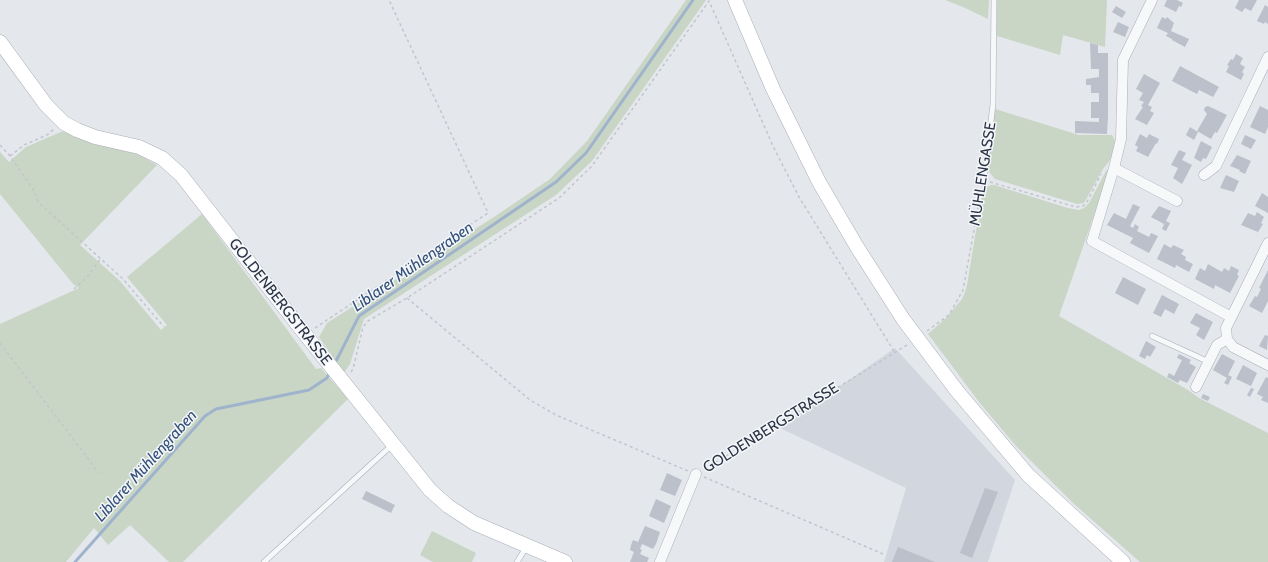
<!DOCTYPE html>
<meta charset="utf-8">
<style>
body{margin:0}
canvas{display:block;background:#e4e7ec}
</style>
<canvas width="1268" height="562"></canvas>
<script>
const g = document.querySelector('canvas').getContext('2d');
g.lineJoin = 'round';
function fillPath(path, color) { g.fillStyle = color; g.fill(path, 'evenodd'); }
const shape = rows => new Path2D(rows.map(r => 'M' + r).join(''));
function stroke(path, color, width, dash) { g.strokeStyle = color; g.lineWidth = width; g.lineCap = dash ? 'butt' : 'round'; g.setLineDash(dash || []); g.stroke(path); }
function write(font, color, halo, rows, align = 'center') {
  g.font = font + ' Cabin,sans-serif'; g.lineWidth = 3; g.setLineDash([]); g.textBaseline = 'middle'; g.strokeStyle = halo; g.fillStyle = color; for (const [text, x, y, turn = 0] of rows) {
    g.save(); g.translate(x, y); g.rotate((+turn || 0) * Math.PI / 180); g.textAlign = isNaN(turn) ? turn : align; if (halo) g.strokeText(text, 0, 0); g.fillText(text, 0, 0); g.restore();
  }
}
fillPath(shape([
 [895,348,1015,480,988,562,884,562,906,488,780,428]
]), '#d2d6de');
fillPath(shape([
 [686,0,706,0,592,161,556,195,364,319,350,364,344,373,319,337,327,323,494,217,550,179,587,141],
 [945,0,989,0,988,19,963,7],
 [997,0,1107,0,1105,47,1063,35,1060,55,997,36],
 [995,109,1079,135,1112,135,1116,143,1110,160,1103,169,1084,203,1077,204,995,179,988,170],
 [63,131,97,145,132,151,157,165,80,245,120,281,161,330,167,325,127,277,202,214,316,369,321,368,348,399,183,562,169,562,130,525,108,545,94,528,66,562,0,562,0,324,79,288,73,284,0,194,0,152,9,162,26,147],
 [1111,166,1059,316,1188,390,1199,398,1268,433,1268,562,1140,562,1073,503,1016,446,979,402,928,334,946,318,962,299,965,292,967,285,983,189,991,185,994,185,1068,208,1079,210,1084,208,1089,203,1106,171],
 [432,531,476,553,472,562,433,562,420,555]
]), '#c9d6c5');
stroke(shape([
 [334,365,359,316,556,182,586,153,693,0],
 [75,562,205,416,216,409,309,390,327,378,330,371]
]), '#9fb4cc', 3);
fillPath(shape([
 [1167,0,1177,0,1183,3,1181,7,1179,6,1176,12,1164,6],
 [1239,0,1257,0,1251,11,1245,8,1242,12,1235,8],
 [1265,5,1268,7,1268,24,1265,22,1264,24,1257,21],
 [1116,6,1126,12,1122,18,1112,12],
 [1162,17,1166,19,1167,17,1174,23,1171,31,1189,39,1185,47,1172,40,1172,39,1166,36,1168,33,1157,28],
 [1118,22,1129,27,1125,37,1113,32],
 [1090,43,1098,45,1098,53,1108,53,1108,117,1107,134,1075,133,1075,121,1099,122,1099,118,1091,118,1091,102,1099,102,1099,93,1091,93,1091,85,1086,85,1086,79,1099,77,1099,69,1091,69],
 [1236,54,1243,58,1240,64,1245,67,1242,72,1244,74,1241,80,1226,72,1229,66,1227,65,1231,59,1233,60],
 [1180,66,1219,87,1213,97,1199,90,1197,94,1172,81],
 [1144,74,1160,83,1148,105,1152,107,1150,111,1154,113,1147,125,1135,119,1143,107,1141,106,1144,102,1139,100,1143,93,1136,89],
 [1208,106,1227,115,1217,133,1215,132,1211,139,1197,131,1207,114,1204,110,1205,107],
 [1260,106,1268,110,1268,127,1265,134,1250,127],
 [1190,127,1198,132,1194,140,1186,135],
 [1140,134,1147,138,1149,134,1159,139,1157,144,1156,143,1148,157,1136,151,1138,147,1135,145],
 [1245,135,1256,140,1251,149,1241,144],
 [1201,141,1212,147,1206,159,1203,158,1201,162,1194,158],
 [1179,150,1186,153,1182,160,1192,165,1182,184,1173,178,1178,168,1171,165],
 [1237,155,1251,161,1245,174,1239,171,1240,170,1230,166],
 [1226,175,1239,181,1234,192,1220,188],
 [1262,193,1268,197,1268,213,1255,206],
 [1133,204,1140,207,1130,226,1133,228,1135,224,1139,227,1137,231,1149,237,1151,233,1158,236,1149,253,1130,243,1133,238,1107,225,1114,213,1126,219],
 [1159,206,1171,211,1166,221,1170,223,1166,231,1162,229,1164,224,1151,217],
 [1257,212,1264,217,1261,223,1263,224,1258,232,1241,225,1248,213,1255,216],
 [1164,244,1171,248,1173,245,1184,250,1181,254,1186,257,1185,260,1193,264,1189,272,1176,265,1175,268,1157,259],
 [1208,264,1222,272,1224,268,1229,271,1231,266,1239,270,1237,275,1239,276,1230,293,1215,285,1214,289,1195,279,1200,268,1205,271],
 [1268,270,1268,301,1262,313,1249,306,1255,296,1257,297,1261,289,1259,288],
 [1123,277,1146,289,1138,305,1115,293],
 [1162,295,1179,304,1174,314,1165,309,1161,317,1153,313],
 [1196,313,1213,322,1204,340,1196,335,1200,328,1190,323],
 [1265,335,1268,336,1267,350,1259,346],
 [1146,341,1156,347,1150,357,1147,355,1145,359,1139,356],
 [1179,354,1191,360,1189,363,1196,367,1187,383,1180,380,1178,383,1167,377,1169,373,1174,376,1182,360,1177,358],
 [1222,354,1235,361,1228,375,1232,377,1228,385,1224,383,1227,378,1213,370],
 [1243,365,1257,373,1251,386,1236,379],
 [1266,377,1268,378,1268,403,1261,400,1263,397,1257,394],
 [1251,388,1254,389,1250,397,1247,395],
 [1203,394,1210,397,1208,401,1201,398],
 [667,473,682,480,675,496,660,490],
 [985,488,998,492,972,558,960,553],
 [366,491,395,505,391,513,362,499],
 [656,499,671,506,664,523,649,516],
 [645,526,660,532,656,544,653,549,642,544,640,549,642,550,640,554,649,558,647,562,630,562,634,552,630,550,631,545,633,540,638,542],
 [898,547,935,562,892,562]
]), '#bbc0ca');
const lane = shape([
 [984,180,993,104,994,0],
 [1152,336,1209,362],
 [264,562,392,445],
 [517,562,527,546]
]);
const street = shape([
 [1152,0,1123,60,1121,139,1114,168,1092,241,1231,317],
 [1114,168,1177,201],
 [1204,175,1216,166,1268,57],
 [1227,339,1233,347,1268,365],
 [1196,387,1217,345,1227,339,1226,328,1268,243],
 [660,562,696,474]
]);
const secondary = shape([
 [735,0,773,89,819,182,857,247,903,319,957,391,1028,475,1123,562],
 [0,42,46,105,64,123,77,130,95,137,139,147,162,158,181,175,305,334,430,490,448,506,474,523,565,562]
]);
stroke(lane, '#a9aeb7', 6);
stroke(street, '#a9aeb7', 11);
stroke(secondary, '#a9aeb7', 15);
stroke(shape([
 [0,145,10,156,34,191,38,202,123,279,164,327],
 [10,156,24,145,47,135,54,129],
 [990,182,1076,207,1083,206,1087,202,1101,174],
 [74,289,88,276,101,258],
 [407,298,530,400,556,415,688,471],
 [315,328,488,213,389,0],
 [927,331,949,315,963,290,982,187],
 [0,343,99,473],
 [351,372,353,369,363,327,368,321,407,298,559,198,592,166,709,1,773,146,799,197,895,353],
 [705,469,907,345],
 [704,477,883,554]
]), '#c2c5cb', 1.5, [3, 3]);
stroke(lane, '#f7f8fa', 5);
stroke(street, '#f7f8fa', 10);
stroke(secondary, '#fff', 14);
write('15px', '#2b3445', '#f4f6f9', [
 ["MÜHLENGASSE",983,174,-81],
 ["GOLDENBERGSTRASSE",280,302,52],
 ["GOLDENBERGSTRASSE",771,428,-32]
]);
write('italic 16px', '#34527a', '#f4f6f9', [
 ["Liblarer Mühlengraben",413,267,-35],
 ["Liblarer Mühlengraben",146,466,-48]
]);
</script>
